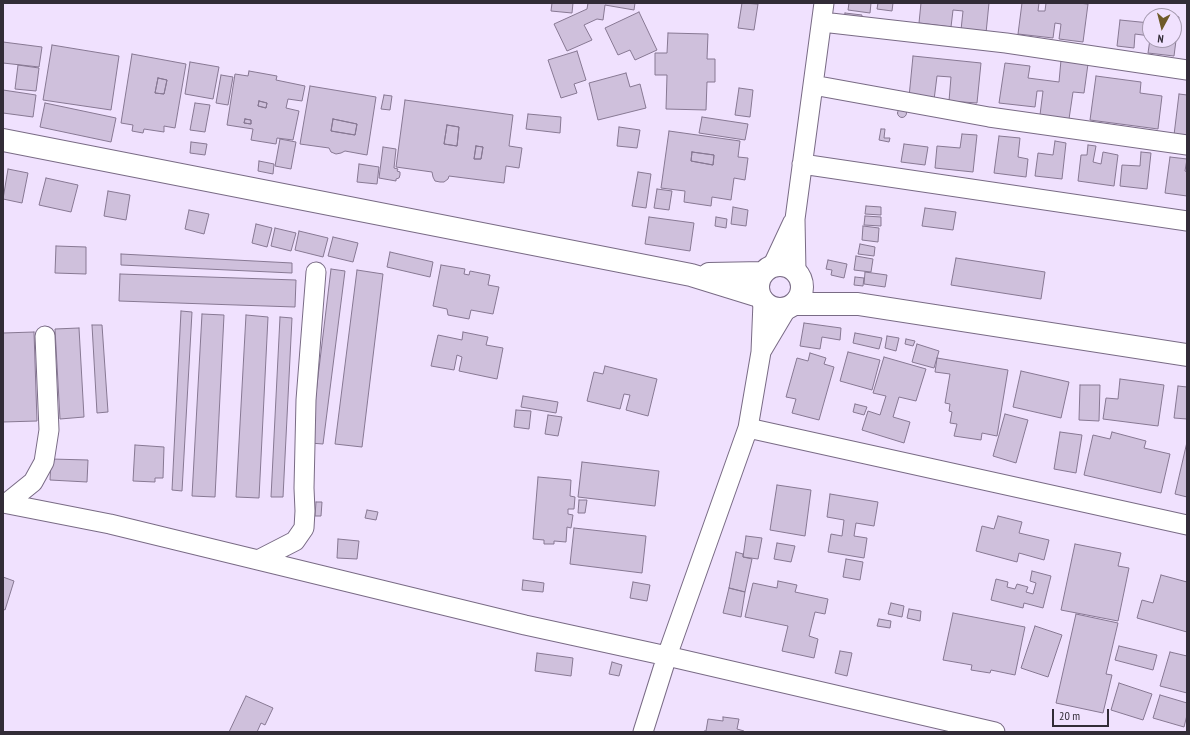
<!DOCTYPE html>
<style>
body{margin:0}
#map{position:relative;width:1190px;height:735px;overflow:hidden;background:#f0e1fe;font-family:"PT Sans Narrow",sans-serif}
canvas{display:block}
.frame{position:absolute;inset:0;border:4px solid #322c37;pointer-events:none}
.north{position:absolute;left:1142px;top:8px;width:40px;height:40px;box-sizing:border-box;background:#f0e1fe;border:1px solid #a499ae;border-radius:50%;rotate:187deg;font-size:11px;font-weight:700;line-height:16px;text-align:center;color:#322c37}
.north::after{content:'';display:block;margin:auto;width:14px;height:18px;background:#6f5a29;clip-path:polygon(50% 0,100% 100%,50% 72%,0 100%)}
.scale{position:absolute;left:1052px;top:709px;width:57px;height:18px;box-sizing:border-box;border:2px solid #322c37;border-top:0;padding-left:5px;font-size:12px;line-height:14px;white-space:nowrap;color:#322c37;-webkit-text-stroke:3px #f0e1fe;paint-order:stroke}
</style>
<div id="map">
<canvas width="1190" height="735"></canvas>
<div class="frame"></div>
<div class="north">N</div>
<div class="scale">20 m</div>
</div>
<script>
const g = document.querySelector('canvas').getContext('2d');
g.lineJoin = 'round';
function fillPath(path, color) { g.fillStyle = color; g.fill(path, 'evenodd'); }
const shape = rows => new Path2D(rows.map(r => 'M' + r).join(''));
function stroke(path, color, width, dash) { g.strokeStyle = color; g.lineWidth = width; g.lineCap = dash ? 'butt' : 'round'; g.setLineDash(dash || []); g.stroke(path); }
const building = shape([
 [552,3,573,3,572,13,551,11,552,3],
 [588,3,635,3,634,10,605,5,603,20,597,19,584,25,592,40,567,51,554,24,587,9,588,3],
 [742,3,758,4,754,30,738,28,742,3],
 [849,3,871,3,870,13,848,10,849,3],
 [878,3,893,3,892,11,877,9,878,3],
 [921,3,989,3,986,33,961,30,963,11,953,10,951,27,919,23,921,3],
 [1022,3,1039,3,1038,11,1045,11,1046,3,1078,3,1088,4,1083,42,1059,39,1061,24,1055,23,1053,38,1018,34,1022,3],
 [639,12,657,50,635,60,630,50,618,55,605,28,639,12],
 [845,13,862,15,861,22,844,20,845,13],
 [1174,16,1179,17,1174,56,1148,53,1150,39,1174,40,1174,16],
 [1120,20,1150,23,1150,36,1135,34,1134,48,1117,46,1120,20],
 [668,33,708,34,707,59,715,59,715,82,707,82,706,110,666,109,667,75,655,75,655,53,667,53,668,33],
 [3,42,42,47,39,67,3,63,3,42],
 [52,45,119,56,111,110,43,100,52,45],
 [577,51,586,80,574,84,577,93,561,98,548,60,577,51],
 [132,54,186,64,175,128,164,126,164,132,144,129,143,133,132,131,133,125,121,123,132,54],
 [158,78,167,80,164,94,155,93,158,78],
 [913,56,981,63,977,103,949,101,951,77,937,76,934,100,909,97,913,56],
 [1061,60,1088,64,1084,93,1073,92,1069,119,1040,115,1043,91,1037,91,1035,107,999,103,1005,63,1030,66,1028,78,1059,82,1061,60],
 [190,62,219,67,213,99,185,94,190,62],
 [18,65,39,68,36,91,15,89,18,65],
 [249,71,277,76,276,80,305,86,302,101,288,99,286,108,299,111,293,140,277,138,276,144,251,140,253,129,227,125,235,74,248,76,249,71],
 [259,101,267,103,266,108,258,106,259,101],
 [245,119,251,120,251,124,244,123,245,119],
 [626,73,630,87,640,84,646,108,598,120,589,83,626,73],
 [221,75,233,77,228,105,216,103,221,75],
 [1096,76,1141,82,1140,93,1162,96,1158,129,1090,120,1096,76],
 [158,78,167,80,164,94,155,93,158,78],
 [310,86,376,97,367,155,345,151,341,153,336,154,331,152,329,148,300,144,310,86],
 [333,119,357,124,355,135,331,131,333,119],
 [739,88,753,90,750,117,735,115,739,88],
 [3,90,36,95,33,117,3,113,3,90],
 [1179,94,1187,95,1187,136,1174,135,1179,94],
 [384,95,392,96,390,110,381,109,384,95],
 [405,100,513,115,509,146,522,148,519,168,506,166,504,183,449,176,448,179,444,182,440,182,435,181,433,177,432,172,396,167,405,100],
 [447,125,459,127,457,146,444,144,447,125],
 [476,146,483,147,481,159,474,159,476,146],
 [259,101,267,103,266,108,258,106,259,101],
 [45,103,116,118,111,142,40,127,45,103],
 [195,103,210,105,205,132,190,130,195,103],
 '897.5 113a4.5 4.5 0 1 1 9 0a4.5 4.5 0 1 1-9 0Z',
 [528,114,561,117,560,133,526,129,528,114],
 [702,117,748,124,745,140,699,133,702,117],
 [245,119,251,120,251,124,244,123,245,119],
 [333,119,357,124,355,135,331,131,333,119],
 [447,125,459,127,457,146,444,144,447,125],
 [619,127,640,130,637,148,617,146,619,127],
 [881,129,885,129,884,138,890,138,889,142,879,140,881,129],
 [669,131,740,141,738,157,748,158,745,180,734,178,731,200,712,197,711,206,684,202,685,191,661,188,669,131],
 [692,152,714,155,713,165,691,161,692,152],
 [962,134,977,135,973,172,935,168,937,146,960,148,962,134],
 [999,136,1020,138,1018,157,1028,159,1026,177,994,173,999,136],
 [280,139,296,142,291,169,275,166,280,139],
 [1055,141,1066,143,1062,179,1035,176,1038,153,1053,155,1055,141],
 [191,142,207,144,205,155,190,153,191,142],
 [904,144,928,147,925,165,901,162,904,144],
 [1088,145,1096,146,1093,162,1101,164,1103,152,1118,155,1114,186,1078,181,1081,155,1087,155,1088,145],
 [476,146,483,147,481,159,474,159,476,146],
 [383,147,396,149,394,168,398,169,397,171,400,172,400,175,399,178,396,179,396,181,379,178,383,147],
 [692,152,714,155,713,165,691,161,692,152],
 [1141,152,1151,153,1147,189,1120,186,1122,165,1140,166,1141,152],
 [1170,157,1187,159,1185,171,1187,172,1187,196,1165,193,1170,157],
 [259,161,274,164,273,174,258,171,259,161],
 [359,164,379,167,377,184,357,182,359,164],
 [8,169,28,173,22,203,3,199,8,169],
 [638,172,651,174,646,208,632,206,638,172],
 [46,178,78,185,71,212,39,205,46,178],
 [657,189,672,191,669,210,654,208,657,189],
 [108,191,130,195,126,220,104,216,108,191],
 [866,206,881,207,881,215,865,214,866,206],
 [733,207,748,210,746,226,731,224,733,207],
 [925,208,956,212,953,230,922,226,925,208],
 [189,210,209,214,204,234,185,229,189,210],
 [865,216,881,217,881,226,864,225,865,216],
 [649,217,694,223,690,251,645,244,649,217],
 [716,217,727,219,726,228,715,226,716,217],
 [256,224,272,228,267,247,252,243,256,224],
 [863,226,879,228,878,242,862,240,863,226],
 [275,228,296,233,291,251,271,246,275,228],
 [299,231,328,238,323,257,295,250,299,231],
 [333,237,358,243,353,262,328,256,333,237],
 [860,244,875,247,874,256,858,254,860,244],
 [56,246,86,247,86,274,55,273,56,246],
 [390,252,433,262,430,277,387,267,390,252],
 [121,254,292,263,292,273,121,265,121,254],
 [856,256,873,259,871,272,854,270,856,256],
 [956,258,1045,272,1041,299,951,285,956,258],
 [828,260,847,264,844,278,831,275,832,270,826,269,828,260],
 [441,265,465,269,464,274,469,275,470,271,490,275,488,285,499,287,493,314,471,310,469,319,448,315,447,309,433,306,441,265],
 [331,269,345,271,323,444,310,443,331,269],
 [357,270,383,274,362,447,335,444,357,270],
 [865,272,887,275,885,287,864,284,865,272],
 [120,274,296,280,295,307,119,301,120,274],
 [855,277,864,278,863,286,854,285,855,277],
 [181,311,192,312,182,491,172,490,181,311],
 [202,314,224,315,215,497,192,496,202,314],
 [246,315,268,317,259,498,236,497,246,315],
 [280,317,292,318,283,497,271,497,280,317],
 [804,323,841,328,840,340,822,337,820,349,800,346,804,323],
 [92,325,102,325,108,412,97,413,92,325],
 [79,328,84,417,60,419,55,329,79,328],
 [34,332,37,421,3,422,3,333,34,332],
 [463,332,488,337,486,345,503,348,497,379,459,371,462,357,457,355,454,370,431,366,438,335,462,340,463,332],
 [855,333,882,338,879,349,853,343,855,333],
 [887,336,899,338,896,351,885,348,887,336],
 [906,339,915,341,913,346,905,344,906,339],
 [917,344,939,351,934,368,912,362,917,344],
 [848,352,880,360,872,390,840,381,848,352],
 [810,353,826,358,824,364,834,367,819,420,792,413,796,399,786,397,797,358,808,361,810,353],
 [884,357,926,369,916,401,899,397,893,417,910,422,904,443,862,430,868,411,880,415,886,396,873,393,884,357],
 [937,358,1008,370,997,436,982,433,981,440,954,436,957,424,950,423,952,412,949,411,950,404,945,403,950,374,935,372,937,358],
 [605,366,657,379,648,416,626,410,630,395,624,394,620,409,587,401,594,372,603,374,605,366],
 [1021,371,1069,382,1061,418,1013,407,1021,371],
 [1120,379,1164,385,1158,426,1103,419,1106,398,1118,399,1120,379],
 [1080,385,1100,385,1099,421,1079,420,1080,385],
 [1178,386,1187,387,1187,419,1174,418,1178,386],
 [523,396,558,402,556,413,521,407,523,396],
 [855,404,867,407,864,415,853,412,855,404],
 [516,410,531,411,529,429,514,427,516,410],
 [1005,414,1028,420,1016,463,993,456,1005,414],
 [548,415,562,417,558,436,545,434,548,415],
 [1060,432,1082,435,1076,473,1054,469,1060,432],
 [1112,432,1146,441,1144,448,1170,454,1161,493,1084,475,1093,435,1110,439,1112,432],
 [1187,442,1187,497,1175,494,1187,442],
 [135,445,164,447,163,478,155,478,155,482,133,481,135,445],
 [51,459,88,460,87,482,50,480,51,459],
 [582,462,659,471,655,506,578,497,582,462],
 [538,477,571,480,570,496,575,497,574,509,568,509,568,514,573,515,571,528,567,527,566,542,554,541,554,544,544,544,544,540,533,539,538,477],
 [777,485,811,490,805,536,770,530,777,485],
 [830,494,878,502,874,526,856,523,854,536,867,538,864,558,828,552,831,534,842,536,844,520,827,517,830,494],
 [579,500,587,500,585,513,578,513,579,500],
 [316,502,322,502,321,516,315,516,316,502],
 [367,510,378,512,376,520,365,518,367,510],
 [998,516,1022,522,1019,533,1049,540,1044,560,1019,553,1017,562,976,551,982,526,994,529,998,516],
 [574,528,646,536,642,573,570,564,574,528],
 [746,536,762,538,758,559,743,557,746,536],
 [338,539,359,541,357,559,337,558,338,539],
 [777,543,795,546,791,562,774,559,777,543],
 [1075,544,1121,553,1118,566,1129,568,1118,621,1061,610,1075,544],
 [736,552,743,554,743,557,752,559,745,592,729,588,736,552],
 [846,559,863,562,860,580,843,577,846,559],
 [1032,571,1051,576,1043,608,1024,603,1023,608,991,600,996,579,1008,582,1007,587,1015,589,1017,584,1028,587,1026,592,1033,594,1036,583,1030,581,1032,571],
 [1161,575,1187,582,1187,632,1137,618,1142,600,1153,603,1161,575],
 [3,577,14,581,5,610,3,609,3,577],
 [523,580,544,583,543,592,522,590,523,580],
 [778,581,797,585,795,592,828,599,825,614,815,612,809,636,818,639,814,658,782,651,788,626,745,617,753,583,777,588,778,581],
 [633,582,650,585,647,601,630,598,633,582],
 [729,588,745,592,741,617,723,613,729,588],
 [891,603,904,606,902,617,888,614,891,603],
 [909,609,921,611,920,621,907,618,909,609],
 [953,613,1025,627,1015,675,991,670,990,673,971,670,972,665,943,660,953,613],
 [1076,614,1118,623,1106,674,1112,675,1103,713,1056,703,1076,614],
 [879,619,891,621,890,628,877,626,879,619],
 [1035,626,1062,635,1048,677,1021,668,1035,626],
 [1119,646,1157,655,1153,670,1115,660,1119,646],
 [840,651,852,653,847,676,835,673,840,651],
 [1170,652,1187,656,1187,693,1160,686,1170,652],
 [537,653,573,658,571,676,535,671,537,653],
 [612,662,622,665,619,676,609,674,612,662],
 [1119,683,1152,694,1143,720,1111,710,1119,683],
 [1160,695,1187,703,1187,715,1184,727,1153,718,1160,695],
 [246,696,273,708,265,725,261,723,257,732,229,732,246,696],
 [723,717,739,719,737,729,744,731,744,732,703,732,704,731,706,731,708,719,723,721,723,717]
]);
fillPath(building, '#cfc0dc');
stroke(building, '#877893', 1);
const minor = shape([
 [822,22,1006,43,1187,70],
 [813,85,989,117,1187,145],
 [802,164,1187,221],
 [772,267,793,222],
 [796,272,795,219,824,3],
 [762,350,787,308],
 [748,428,1187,525],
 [3,503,110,524,525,625,667,656,995,732],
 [7,503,33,482,44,462,49,430,45,336],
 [258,560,295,541,304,528,305,511,304,488,306,400,316,272],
 [643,732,667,656,748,428,761,352,763,302]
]);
const tertiary = shape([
 [3,140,691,275,759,296],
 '758 287a22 22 0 1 1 44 0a22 22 0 1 1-44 0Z',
 [709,274,763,273],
 [794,304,858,304,1187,355]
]);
stroke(minor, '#796b85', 21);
stroke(tertiary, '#796b85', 24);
stroke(minor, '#fff', 19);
stroke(tertiary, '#fff', 22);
</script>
